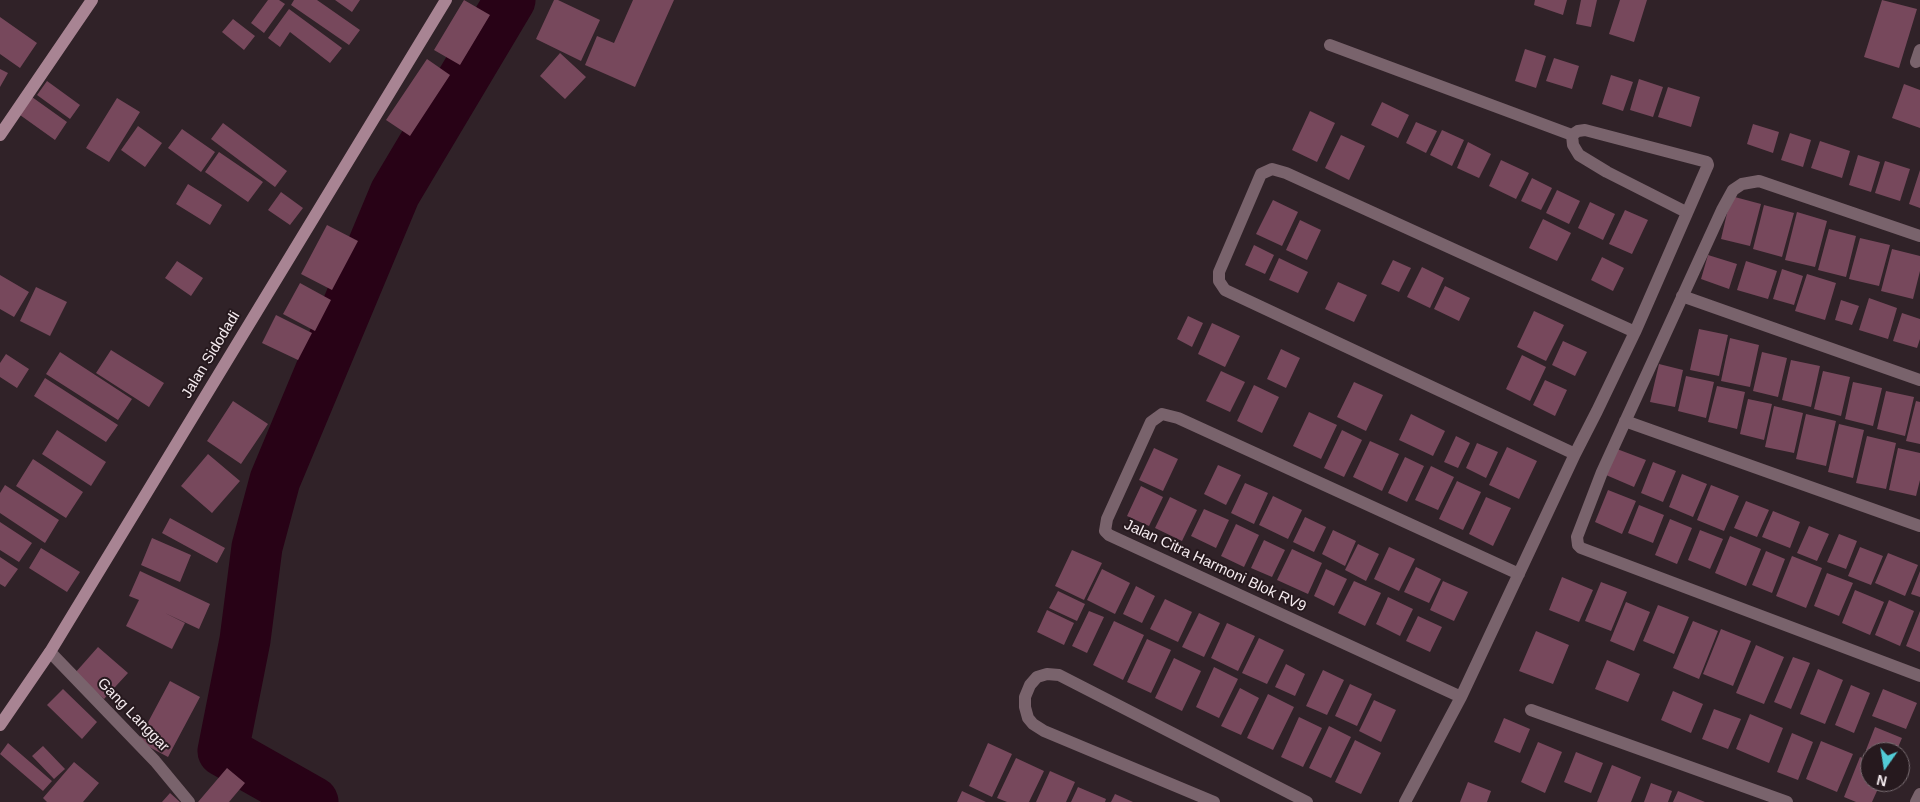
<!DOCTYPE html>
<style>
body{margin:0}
#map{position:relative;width:1920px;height:802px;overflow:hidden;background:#302228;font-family:Arial,sans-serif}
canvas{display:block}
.north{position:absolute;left:1860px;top:742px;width:50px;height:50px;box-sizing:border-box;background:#26191e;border:1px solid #796d72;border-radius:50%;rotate:193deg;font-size:14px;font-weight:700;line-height:20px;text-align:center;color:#f5ebef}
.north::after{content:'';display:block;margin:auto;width:18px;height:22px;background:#52ccd6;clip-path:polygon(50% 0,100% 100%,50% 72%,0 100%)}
</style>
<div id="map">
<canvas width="1920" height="802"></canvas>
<div class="north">N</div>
</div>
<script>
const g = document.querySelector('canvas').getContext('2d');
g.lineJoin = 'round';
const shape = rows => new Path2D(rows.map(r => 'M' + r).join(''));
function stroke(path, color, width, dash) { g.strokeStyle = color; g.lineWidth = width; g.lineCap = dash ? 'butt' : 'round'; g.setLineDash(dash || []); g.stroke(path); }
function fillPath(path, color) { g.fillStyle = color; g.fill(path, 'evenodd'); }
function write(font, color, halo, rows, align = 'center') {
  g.font = font + ' Arial,sans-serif'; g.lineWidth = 4; g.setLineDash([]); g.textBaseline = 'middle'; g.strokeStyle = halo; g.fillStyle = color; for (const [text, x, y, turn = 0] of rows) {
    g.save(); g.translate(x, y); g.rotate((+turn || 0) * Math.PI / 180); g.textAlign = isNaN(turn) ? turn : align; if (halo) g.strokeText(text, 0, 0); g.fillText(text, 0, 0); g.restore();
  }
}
stroke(shape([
 [313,802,223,751,245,640,257,547,275,480,395,193,510,0]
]), '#280216', 51);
fillPath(shape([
 [268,0,279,0,285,4,264,33,251,23],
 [294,0,317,0,360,30,349,45,291,5],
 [335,0,360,0,352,12],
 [464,0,490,15,460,65,434,50],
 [554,0,558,0,600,20,581,61,536,39],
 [633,0,674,0,635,87,585,65,597,36,614,43],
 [1535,0,1567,0,1563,15,1534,5],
 [1581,0,1597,0,1591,27,1576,24],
 [1620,0,1647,0,1634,42,1609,34],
 [1882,0,1917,9,1899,68,1864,57],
 [289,9,342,48,330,63,290,32,280,47,268,38],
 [0,17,37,43,20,68,0,54],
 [233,19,255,36,244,50,222,32],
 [1525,49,1546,56,1536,88,1515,81],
 [560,53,586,77,565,99,540,76],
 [1554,58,1579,66,1572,89,1546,81],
 [427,59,450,75,410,136,386,120],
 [0,69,8,73,0,87],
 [1611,75,1633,82,1623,111,1602,104],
 [1639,79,1663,87,1653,117,1630,110],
 [47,81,80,105,70,119,37,95],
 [1904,84,1920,90,1920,128,1892,118],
 [1668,87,1700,97,1691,127,1658,117],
 [32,97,67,122,55,140,20,115],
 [117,98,140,112,109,162,86,148],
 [1382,102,1409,115,1398,138,1371,125],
 [1310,111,1335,123,1317,162,1292,150],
 [1416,122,1437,131,1426,153,1406,143],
 [223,123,287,171,275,187,211,139],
 [1753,124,1779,132,1773,153,1747,144],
 [138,126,162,143,145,167,121,150],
 [182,129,215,152,201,172,168,148],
 [1442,130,1464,140,1452,166,1430,155],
 [1790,133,1811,140,1803,167,1781,160],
 [1341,135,1365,146,1349,180,1325,168],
 [1820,141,1850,151,1842,178,1811,168],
 [1468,142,1491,154,1479,178,1457,168],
 [219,152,263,182,248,202,205,172],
 [1858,155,1880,162,1871,192,1849,185],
 [1501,160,1529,173,1516,199,1489,186],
 [1885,161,1910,169,1900,201,1875,193],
 [1920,170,1920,208,1909,204],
 [1532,178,1552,188,1541,210,1521,201],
 [188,184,222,205,210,225,176,204],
 [1557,190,1580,201,1569,224,1546,213],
 [281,192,303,208,290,225,268,210],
 [1731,196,1761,204,1750,246,1721,239],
 [1273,200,1298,212,1282,246,1256,234],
 [1590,202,1615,214,1603,240,1578,228],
 [1764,205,1794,213,1782,257,1753,249],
 [1625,210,1648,220,1632,254,1609,244],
 [1797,212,1827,221,1815,267,1785,260],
 [1543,219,1571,233,1557,261,1529,248],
 [1300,220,1321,230,1307,260,1286,250],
 [327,225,358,241,332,290,301,274],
 [1829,229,1856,236,1846,277,1818,270],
 [1860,238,1890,245,1879,286,1849,279],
 [1254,245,1274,255,1265,274,1245,265],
 [1892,249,1920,256,1920,271,1913,299,1881,291],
 [1708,255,1737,264,1729,289,1701,279],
 [1602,257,1624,268,1613,291,1591,280],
 [1279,258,1308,272,1298,293,1269,280],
 [1393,260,1411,268,1399,292,1381,284],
 [177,261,203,278,191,296,165,278],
 [1746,261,1777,271,1768,299,1737,290],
 [1422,267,1444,278,1430,308,1407,297],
 [1782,269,1803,276,1794,305,1773,299],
 [1807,274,1836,283,1825,320,1795,311],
 [0,275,29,292,14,317,0,309],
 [1338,282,1367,295,1354,322,1325,309],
 [300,283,331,300,315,331,283,314],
 [1445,286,1470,298,1459,321,1434,309],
 [36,287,67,302,50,336,20,321],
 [1869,298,1897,308,1888,339,1859,330],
 [1841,300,1859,306,1852,325,1835,320],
 [1534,311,1564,325,1546,361,1517,347],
 [1902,313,1920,319,1920,339,1917,348,1893,341],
 [276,315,312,333,298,360,262,343],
 [1188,316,1203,323,1192,347,1177,339],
 [1212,323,1240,336,1225,367,1198,354],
 [1699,329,1728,335,1719,376,1690,370],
 [1730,338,1759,345,1750,387,1721,381],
 [1563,341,1587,352,1575,376,1552,365],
 [1281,349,1300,358,1286,388,1267,379],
 [111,350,164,383,149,407,96,373],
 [60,352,132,399,118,420,46,374],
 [1762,352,1787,358,1778,397,1753,391],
 [6,354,29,369,17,388,0,377,0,363],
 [1522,355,1546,367,1530,401,1506,389],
 [1791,360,1820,366,1811,407,1782,400],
 [1659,364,1683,370,1675,407,1650,402],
 [1221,371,1245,382,1230,412,1206,401],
 [1823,371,1850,377,1841,416,1814,409],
 [1686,376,1714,382,1706,418,1678,411],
 [45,378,118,425,106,442,34,396],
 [1545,380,1567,390,1555,416,1533,405],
 [1354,382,1383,395,1366,431,1337,417],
 [1853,382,1882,388,1873,426,1845,419],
 [1254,385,1279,397,1262,433,1237,421],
 [1717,386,1745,392,1737,429,1708,422],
 [1886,391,1914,397,1905,436,1877,429],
 [1748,399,1772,404,1764,440,1740,434],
 [233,401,268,424,241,464,207,441],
 [1916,401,1920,402,1920,444,1906,441],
 [1774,406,1803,413,1794,453,1765,447],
 [1309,412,1337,425,1321,459,1293,446],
 [1411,414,1445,431,1433,456,1399,440],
 [1806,414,1836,421,1826,466,1796,459],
 [1839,424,1864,430,1853,478,1828,472],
 [57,430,106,462,91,486,42,454],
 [1342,430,1362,440,1344,477,1324,468],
 [1456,436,1470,443,1458,468,1444,462],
 [1867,436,1896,443,1886,489,1856,483],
 [1370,441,1399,454,1382,491,1353,477],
 [1477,443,1498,452,1486,478,1466,468],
 [1507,447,1537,461,1519,499,1489,485],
 [1154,448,1178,459,1163,491,1139,480],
 [1898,448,1920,453,1920,480,1916,496,1889,490],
 [1617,449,1646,460,1634,487,1606,475],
 [208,454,240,481,212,513,181,486],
 [1405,457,1424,466,1407,502,1388,493],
 [33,459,83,492,66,518,16,486],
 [1653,462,1676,471,1663,502,1641,493],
 [1218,465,1241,475,1226,505,1204,494],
 [1431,466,1454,477,1438,510,1415,500],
 [1682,474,1707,484,1693,517,1669,507],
 [1457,481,1481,492,1463,530,1439,519],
 [1245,483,1268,493,1254,524,1231,513],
 [5,485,59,520,45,543,0,513,0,493],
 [1711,485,1739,496,1724,531,1697,520],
 [1141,486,1163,497,1149,526,1127,516],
 [1608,490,1636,501,1622,534,1595,522],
 [1273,496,1302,510,1288,539,1259,525],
 [1170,497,1197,510,1182,541,1155,528],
 [1486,497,1511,508,1493,546,1469,534],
 [1746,501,1769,510,1757,537,1734,528],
 [1639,505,1664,515,1653,543,1628,533],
 [1204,509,1229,520,1216,548,1191,536],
 [1773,511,1800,522,1790,548,1762,537],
 [1305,517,1326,527,1314,552,1293,542],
 [170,518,225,548,217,563,162,533],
 [1670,519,1692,528,1677,564,1655,555],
 [0,522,32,543,19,562,0,550],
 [1236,524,1259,535,1244,567,1221,556],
 [1809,526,1829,534,1817,561,1797,553],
 [1333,530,1356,541,1345,566,1322,554],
 [1700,530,1723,539,1710,569,1688,560],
 [1839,534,1857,541,1846,569,1827,562],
 [1730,536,1761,549,1746,586,1715,573],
 [152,538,191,555,180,582,141,565],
 [1264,540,1285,550,1272,577,1251,568],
 [1358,544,1379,554,1366,581,1345,570],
 [1389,547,1415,559,1399,591,1374,579],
 [1860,547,1883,556,1871,585,1848,576],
 [41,548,80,572,67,592,29,568],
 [1292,549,1322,563,1308,594,1277,580],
 [1072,550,1102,563,1084,600,1055,586],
 [1766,551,1785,559,1772,593,1752,585],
 [1888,553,1918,565,1905,596,1875,583],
 [1792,556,1822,568,1806,608,1776,596],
 [0,557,18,569,5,587,0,584],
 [1416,567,1441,579,1429,603,1404,592],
 [1102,569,1130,583,1115,614,1087,600],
 [1326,569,1347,579,1334,606,1314,596],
 [140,571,210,604,199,629,165,613,185,623,172,649,126,626,139,600,129,596],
 [1920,571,1920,597,1911,594],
 [1827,573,1853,583,1839,616,1814,606],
 [1562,577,1593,590,1579,622,1549,610],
 [1354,581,1381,593,1365,626,1338,613],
 [1443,581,1468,592,1454,621,1430,610],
 [1601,582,1627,592,1611,631,1585,621],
 [1136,586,1155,596,1142,623,1123,614],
 [1855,590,1884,602,1870,635,1842,623],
 [1058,591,1085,604,1077,621,1049,608],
 [1388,597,1413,609,1400,636,1376,624],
 [1165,599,1192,612,1178,642,1150,629],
 [1889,600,1914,611,1900,646,1875,635],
 [1626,602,1650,612,1634,651,1610,641],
 [1658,605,1689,617,1674,654,1643,641],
 [1047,610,1074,623,1064,645,1037,632],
 [1089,611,1104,617,1087,653,1072,646],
 [1920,611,1920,652,1906,646],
 [1199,613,1220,623,1204,657,1182,647],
 [1418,616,1442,627,1430,652,1406,641],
 [1114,621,1144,635,1123,680,1093,665],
 [1693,621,1718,631,1699,679,1673,668],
 [1227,623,1255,636,1238,671,1211,658],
 [1721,629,1751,641,1733,686,1703,674],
 [1536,631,1569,645,1553,684,1519,671],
 [1259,638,1284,650,1267,684,1242,673],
 [1147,639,1171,650,1151,693,1127,682],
 [1756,645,1784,657,1764,704,1736,693],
 [98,647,128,673,104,699,75,673],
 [1793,657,1810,663,1791,709,1774,702],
 [1174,658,1201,671,1182,711,1155,698],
 [1607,660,1640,674,1628,702,1595,689],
 [1286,664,1305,674,1295,696,1275,687],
 [1214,667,1238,679,1219,718,1196,707],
 [1818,669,1843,680,1825,724,1800,714],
 [1323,670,1344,680,1327,715,1306,706],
 [170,681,200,697,168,757,138,741],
 [1350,684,1372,694,1357,726,1335,716],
 [1851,685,1870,693,1854,733,1835,725],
 [1240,688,1259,698,1241,735,1221,726],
 [63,689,97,722,82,739,47,705],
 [1883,689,1917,703,1906,729,1872,716],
 [1673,691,1703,704,1691,733,1661,720],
 [1268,694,1294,707,1273,750,1247,738],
 [1374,700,1396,710,1381,742,1359,731],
 [1714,709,1741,719,1728,749,1702,739],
 [1750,714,1783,728,1769,763,1736,749],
 [1299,717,1322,728,1303,767,1281,757],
 [1504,718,1530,729,1520,753,1494,742],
 [1329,726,1351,737,1331,778,1309,768],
 [1875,727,1902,738,1896,752,1871,752,1866,750],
 [1792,733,1813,742,1798,780,1777,772],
 [1355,740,1381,753,1361,794,1335,782],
 [1821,741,1853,754,1837,792,1806,779],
 [1538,742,1562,752,1545,793,1521,782],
 [8,743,52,781,43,791,0,754],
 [988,743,1012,754,992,797,969,786],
 [43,746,65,769,54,779,32,756],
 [1576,752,1603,763,1591,793,1564,782],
 [1860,757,1870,761,1870,782,1881,782,1872,802,1856,802,1844,797],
 [1016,758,1044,771,1029,802,1007,802,997,798],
 [74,762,99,783,83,802,47,802,43,798],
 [1612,765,1641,777,1631,802,1597,802],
 [227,768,245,783,229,802,198,802],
 [1050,771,1075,782,1066,802,1036,802],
 [1468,782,1491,791,1487,802,1460,802],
 [1651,783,1672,791,1668,802,1644,802],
 [1078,787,1106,799,1105,802,1071,802],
 [962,791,986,802,957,802],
 [1678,791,1705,802,1673,802],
 [170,793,180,802,162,802],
 [1115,794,1133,802,1111,802]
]), '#77485c');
stroke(shape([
 [1330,45,1572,135],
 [1916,62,1920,50],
 [1572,135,1573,145,1579,155,1607,172,1686,212],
 [1920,236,1759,181,1742,184,1733,190,1722,210,1602,472,1577,537,1578,545,1581,548,1920,676],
 [1682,296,1920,380],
 [1625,421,1920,526],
 [1575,454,1225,290,1219,281,1219,272,1261,174,1272,169,1286,173,1635,332],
 [50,652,155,761,189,802],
 [1461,697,1109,535,1105,531,1107,519,1151,422,1162,414,1178,418,1519,574],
 [1531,710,1787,802],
 [1214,802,1044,731,1033,724,1028,718,1025,707,1025,697,1030,685,1037,677,1047,674,1059,675,1307,802],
 [1405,802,1461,697,1575,454,1597,411,1635,332,1708,165,1707,162,1585,130,1578,131,1572,135],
 [1916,802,1920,794]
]), '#79636c', 12);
stroke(shape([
 [0,135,92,0],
 [0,725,50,652,446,0]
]), '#a88493', 12);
write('15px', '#f5ebef', '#26191e', [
 ["Jalan Sidodadi",211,355,-59],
 ["Jalan Citra Harmoni Blok RV9",1215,566,25],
 ["Gang Langgar",133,715,46]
]);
</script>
